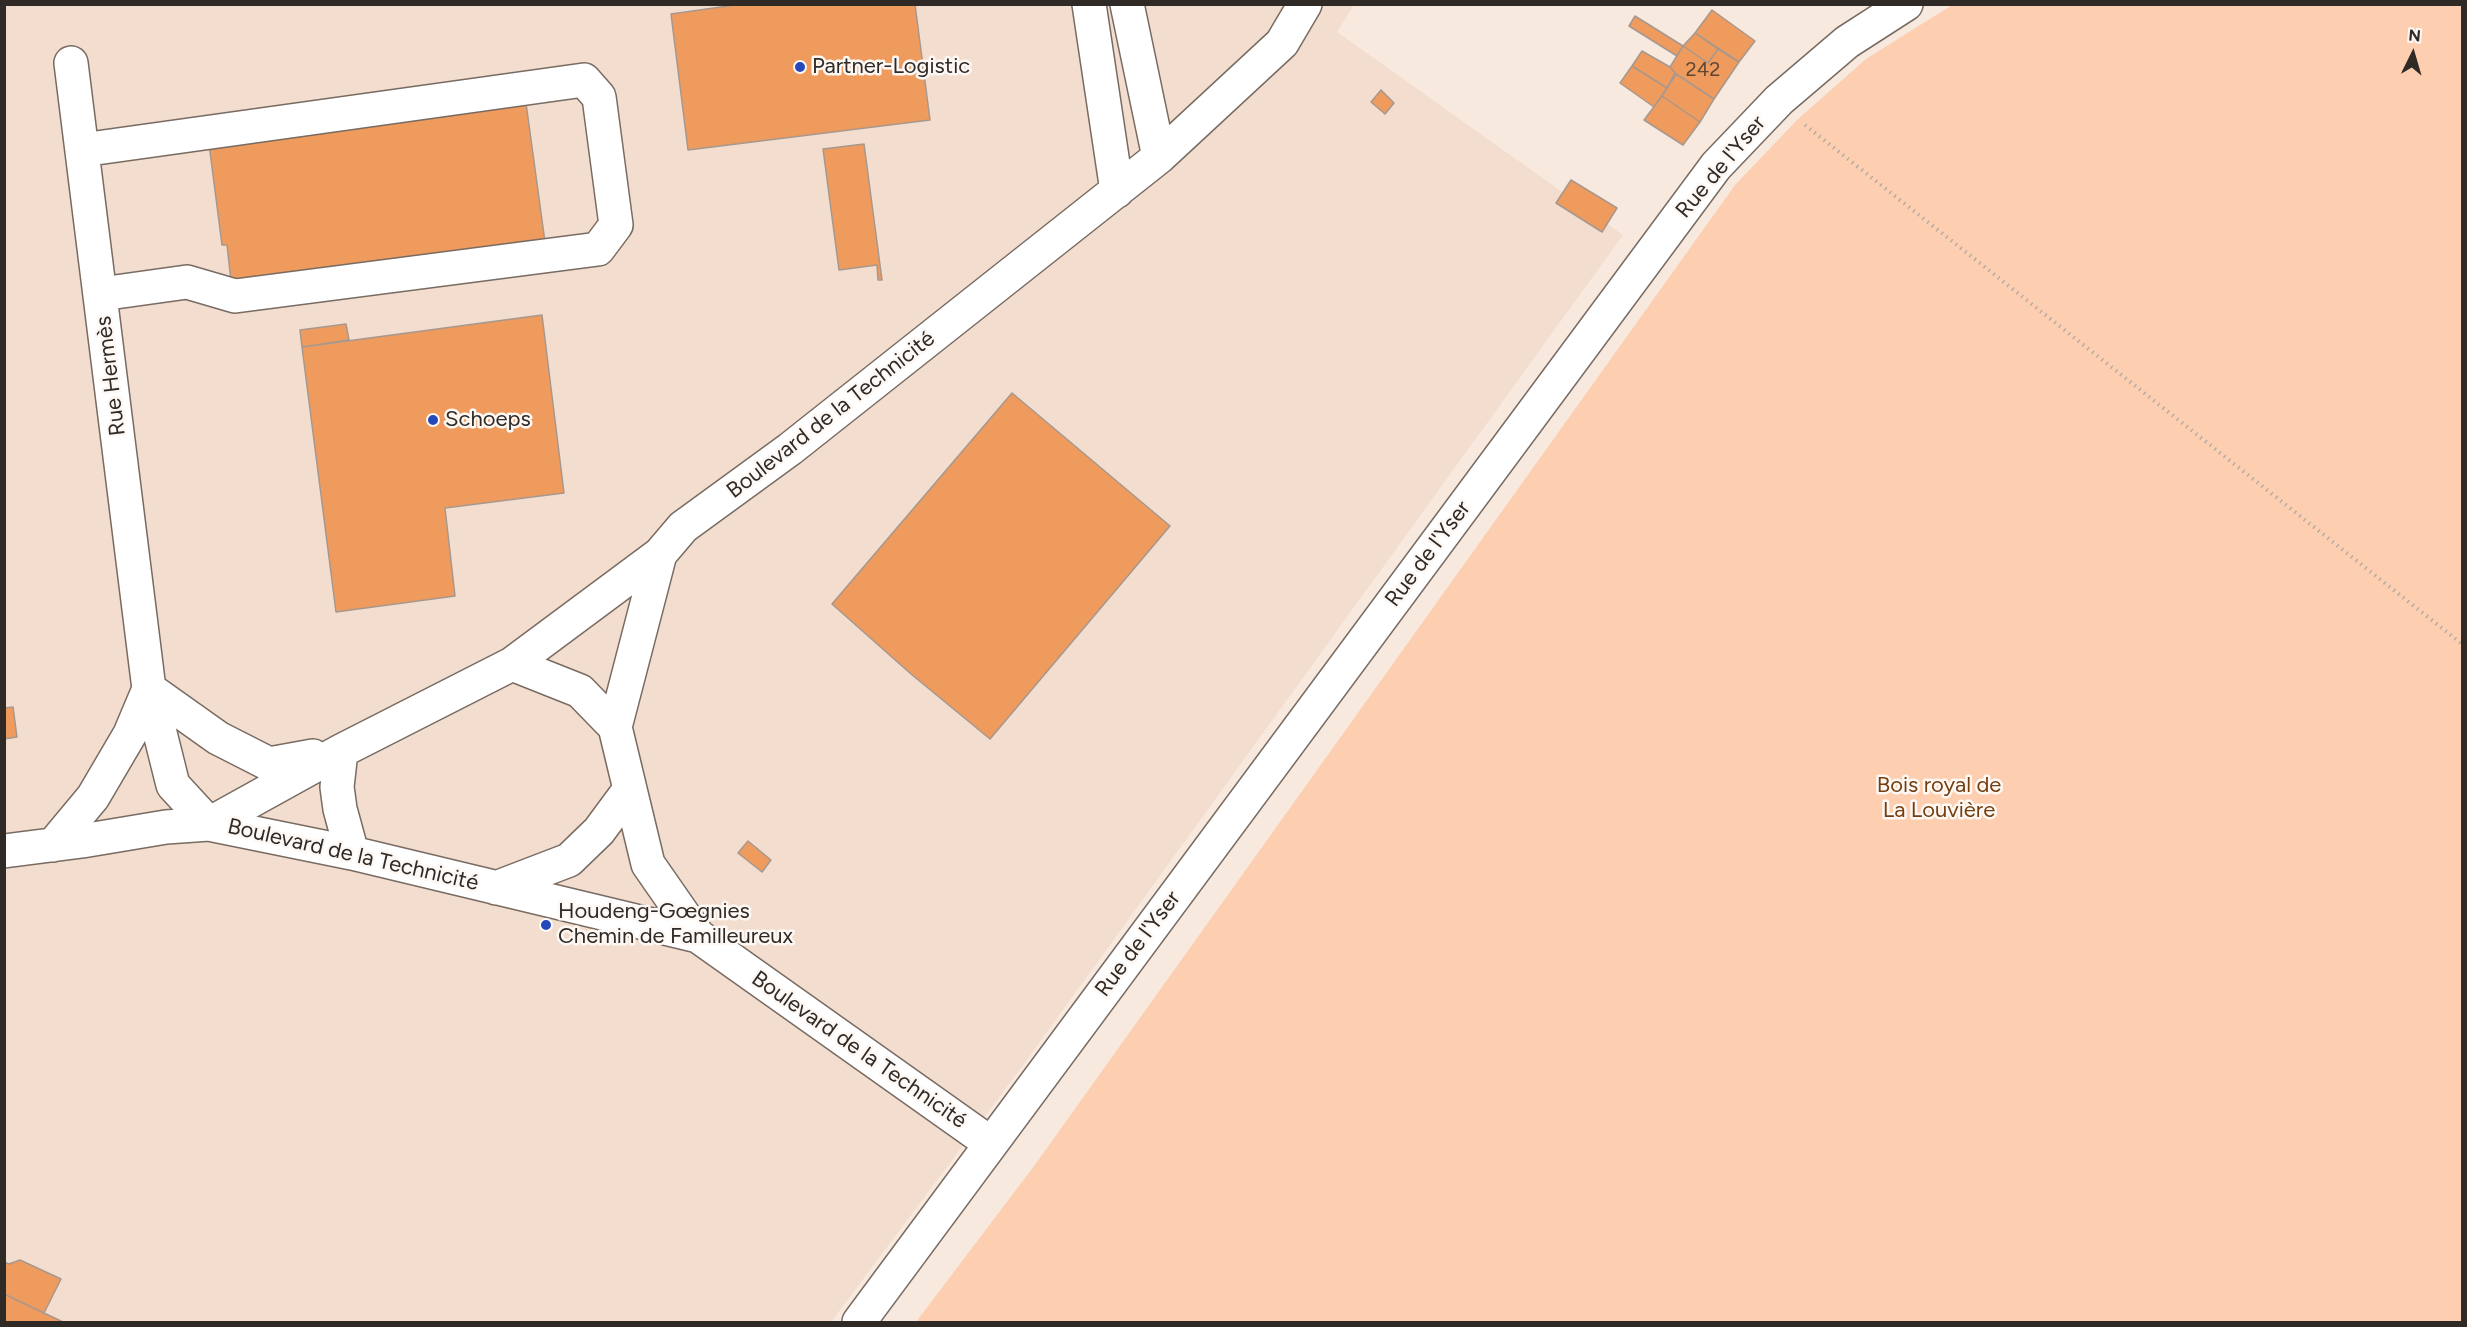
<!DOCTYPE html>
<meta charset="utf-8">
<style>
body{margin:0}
#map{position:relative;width:2467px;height:1327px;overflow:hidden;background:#f8e9df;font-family:Figtree,sans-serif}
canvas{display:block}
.frame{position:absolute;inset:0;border:6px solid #2f2a26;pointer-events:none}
.north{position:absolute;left:2383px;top:24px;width:60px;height:60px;-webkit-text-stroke:4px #fef8f4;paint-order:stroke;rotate:5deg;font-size:16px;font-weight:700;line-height:24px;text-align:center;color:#2f2a26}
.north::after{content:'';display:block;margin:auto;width:21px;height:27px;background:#2f2a26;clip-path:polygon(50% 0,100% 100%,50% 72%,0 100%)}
</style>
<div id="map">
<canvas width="2467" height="1327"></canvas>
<div class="frame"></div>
<div class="north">N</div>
</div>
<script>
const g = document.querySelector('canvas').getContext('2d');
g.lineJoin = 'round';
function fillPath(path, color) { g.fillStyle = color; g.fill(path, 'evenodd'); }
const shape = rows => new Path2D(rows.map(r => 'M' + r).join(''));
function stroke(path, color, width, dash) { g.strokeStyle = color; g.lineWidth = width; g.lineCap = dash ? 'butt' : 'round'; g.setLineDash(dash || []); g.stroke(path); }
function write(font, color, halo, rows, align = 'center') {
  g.font = font + ' Figtree,sans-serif'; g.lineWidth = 5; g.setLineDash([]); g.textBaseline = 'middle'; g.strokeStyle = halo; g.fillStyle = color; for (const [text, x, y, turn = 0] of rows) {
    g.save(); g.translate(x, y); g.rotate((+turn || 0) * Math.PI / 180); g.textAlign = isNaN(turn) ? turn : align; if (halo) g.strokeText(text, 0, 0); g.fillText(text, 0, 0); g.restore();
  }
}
fillPath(shape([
 [5,5,1354,5,1337,32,1623,235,1021,1068,831,1322,5,1322]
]), '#f3ddcf');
fillPath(shape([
 [1952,5,2462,5,2462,1322,916,1322,1037,1162,1735,185,1798,119,1866,59]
]), '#fdcfb0');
const building = shape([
 [742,4,915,4,930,120,688,150,671,14,742,4],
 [1712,10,1755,41,1739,62,1695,33,1712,10],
 [1635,16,1683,46,1677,56,1629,26,1635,16],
 [1695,33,1718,49,1708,63,1683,46,1695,33],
 [1683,46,1708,63,1718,49,1739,62,1714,99,1676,74,1670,67,1683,46],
 [1642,51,1670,67,1675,73,1667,88,1632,66,1642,51],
 [1632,66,1667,88,1654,107,1620,83,1632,66],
 [1676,74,1714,99,1700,122,1662,96,1676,74],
 [1381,90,1394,103,1385,114,1371,102,1381,90],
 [1662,96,1700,122,1683,145,1644,120,1662,96],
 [526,103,545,242,231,281,227,245,222,245,209,144,526,103],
 [864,144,882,280,878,280,877,265,839,270,823,149,864,144],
 [1571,180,1617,208,1602,232,1556,203,1571,180],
 [542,315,564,493,445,508,455,596,336,612,302,347,542,315],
 [346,324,349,340,302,347,300,330,346,324],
 [1012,393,1170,526,990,739,911,674,832,604,1012,393],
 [13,707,17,737,4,739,4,708,13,707],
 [748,841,771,860,762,872,738,853,748,841],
 [20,1260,61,1279,44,1313,4,1294,4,1262,9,1264,20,1260],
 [4,1294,44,1313,63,1322,4,1322,4,1294]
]);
fillPath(building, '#ef9b5d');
stroke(building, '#a6988f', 1.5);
const minor = shape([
 [1089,4,1117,191],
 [1127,4,1159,157],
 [71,63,149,689,173,785,209,824],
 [82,150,584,80,599,97,616,225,598,249,235,296,187,282,101,294],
 [512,664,580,691,615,727],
 [149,689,218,738,269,764,313,756],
 [341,751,337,787,340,809,352,853],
 [209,824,341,751,512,664,660,554],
 [53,845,93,797,130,734,149,689],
 [4,851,82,841,166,827,209,824,352,853,698,936],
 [496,888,569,860,599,831,630,789],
 [990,1143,698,936,648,864,615,727,660,554,683,527,790,449,1159,157,1282,43,1305,4],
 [859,1322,1716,166,1779,100,1847,42,1906,4]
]);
stroke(minor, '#786b62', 36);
stroke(shape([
 [1805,125,2462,644]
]), '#b6aba3', 4, [1.5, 4.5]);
stroke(minor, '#fff', 33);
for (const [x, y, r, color] of [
 [800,67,6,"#2549b8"],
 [433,420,6,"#2549b8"],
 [546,925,6,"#2549b8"]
]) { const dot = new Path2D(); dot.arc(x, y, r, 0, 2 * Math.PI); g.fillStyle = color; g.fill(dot); stroke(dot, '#fef8f4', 2); }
write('20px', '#5f4634', null, [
 ["242",1703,70]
]);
write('22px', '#2f2a26', '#fef8f4', [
 ["Partner-Logistic",812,67],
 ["Schoeps",445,420],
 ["Houdeng-Gœgnies",558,912],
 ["Chemin de Familleureux",558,937]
], 'left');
write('22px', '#2f2a26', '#fef8f4', [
 ["Rue de l'Yser",1721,167,-50],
 ["Rue Hermès",111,376,-97],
 ["Boulevard de la Technicité",831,415,-38],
 ["Rue de l'Yser",1428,554,-53],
 ["Boulevard de la Technicité",353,855,13],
 ["Rue de l'Yser",1138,944,-53],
 ["Boulevard de la Technicité",859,1050,35]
]);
write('22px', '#743e0f', '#fef8f4', [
 ["Bois royal de",1939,786],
 ["La Louvière",1939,811]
]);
</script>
